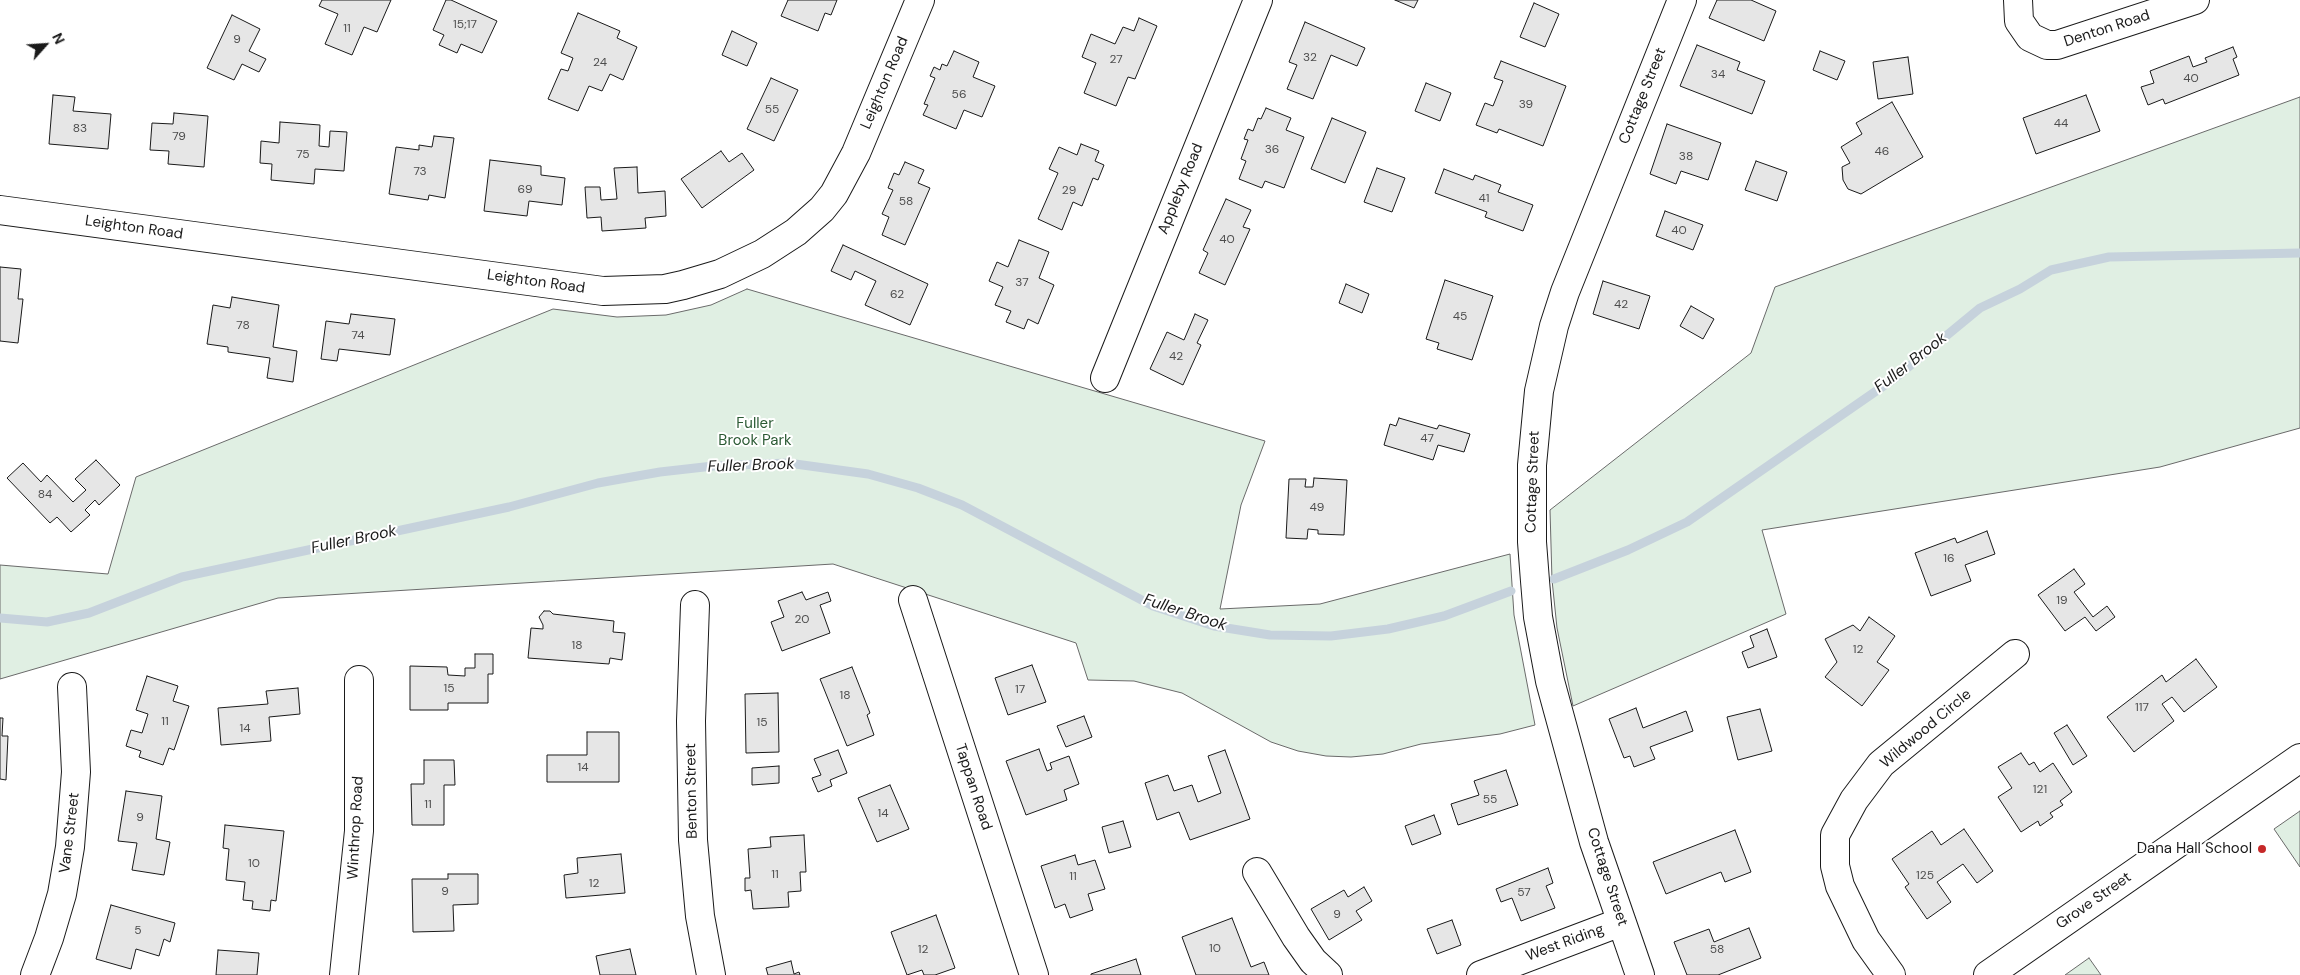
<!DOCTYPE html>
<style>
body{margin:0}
#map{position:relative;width:2300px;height:975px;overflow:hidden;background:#fff;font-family:"DM Sans",sans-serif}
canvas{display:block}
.north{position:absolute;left:20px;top:20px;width:50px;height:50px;-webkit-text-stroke:4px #fff;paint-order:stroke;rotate:64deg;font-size:14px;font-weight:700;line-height:20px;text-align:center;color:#1a1a1a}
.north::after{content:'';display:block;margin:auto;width:18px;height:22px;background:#1a1a1a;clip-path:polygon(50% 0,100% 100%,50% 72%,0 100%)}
</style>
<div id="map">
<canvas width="2300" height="975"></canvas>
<div class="north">N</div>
</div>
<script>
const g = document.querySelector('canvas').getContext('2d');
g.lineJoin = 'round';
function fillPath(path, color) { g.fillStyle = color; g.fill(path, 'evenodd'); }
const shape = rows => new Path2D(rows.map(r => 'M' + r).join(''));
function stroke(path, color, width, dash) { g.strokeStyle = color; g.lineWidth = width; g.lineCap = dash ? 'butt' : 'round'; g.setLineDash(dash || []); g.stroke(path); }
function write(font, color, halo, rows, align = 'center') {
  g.font = font + ' "DM Sans",sans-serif'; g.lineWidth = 4; g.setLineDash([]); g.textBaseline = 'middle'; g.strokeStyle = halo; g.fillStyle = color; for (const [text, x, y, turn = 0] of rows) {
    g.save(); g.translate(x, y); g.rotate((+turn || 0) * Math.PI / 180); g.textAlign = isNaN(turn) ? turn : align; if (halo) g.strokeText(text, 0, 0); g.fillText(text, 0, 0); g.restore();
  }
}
const green = shape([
 [2300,97,2300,428,2160,467,1762,530,1786,614,1573,706,1557,628,1552,580,1550,510,1751,353,1775,287,2300,97],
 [747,289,1265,441,1241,505,1220,609,1320,604,1510,554,1514,615,1535,725,1500,734,1421,744,1383,754,1351,757,1326,756,1298,751,1271,742,1182,693,1134,681,1088,680,1076,643,833,564,278,598,0,679,0,565,108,574,136,477,553,309,617,317,666,315,711,305,747,289],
 [2300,811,2300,867,2274,829,2300,811],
 [2089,958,2101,975,2065,975,2089,958]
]);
fillPath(green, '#e0efe3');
stroke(green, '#6a6a6a', 1);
stroke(shape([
 [1554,579,1628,550,1687,522,1895,378,1980,308,2020,289,2051,270,2109,257,2300,253],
 [0,618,47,622,89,613,182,577,509,507,598,483,660,472,713,466,788,463,868,474,918,488,962,505,1153,606,1214,626,1270,635,1331,636,1388,629,1444,616,1511,591]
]), '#c6d2dc', 9);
const building = shape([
 [322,0,391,0,377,32,364,27,352,55,325,44,338,14,319,6,322,0],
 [446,0,451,0,497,21,482,53,461,44,457,53,439,45,444,35,433,30,446,0],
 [788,0,837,0,831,15,825,13,818,31,781,16,788,0],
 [1395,0,1418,0,1414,8,1395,0],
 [1717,0,1751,0,1776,11,1764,41,1709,18,1717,0],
 [1534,3,1559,14,1545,47,1520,37,1534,3],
 [578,13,620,31,617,38,637,47,623,80,610,74,602,91,589,86,578,111,548,99,561,69,568,71,573,58,561,53,578,13],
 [232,15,260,29,249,51,266,59,259,72,242,64,234,80,207,68,232,15],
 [1139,18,1157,26,1135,79,1128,77,1116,106,1084,93,1096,63,1082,57,1091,34,1115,44,1123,27,1134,31,1139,18],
 [1305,22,1365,48,1357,66,1331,55,1313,99,1287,89,1297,65,1289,62,1305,22],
 [732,31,757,43,747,66,722,55,732,31],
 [1697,45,1740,62,1737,70,1765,81,1752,114,1680,86,1697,45],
 [2233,47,2237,57,2233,59,2239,75,2165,104,2163,99,2148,105,2141,87,2154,83,2150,71,2189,56,2193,67,2207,62,2205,58,2233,47],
 [954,51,979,62,973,77,995,86,982,117,964,110,956,129,923,115,928,105,924,104,935,78,930,76,934,67,940,70,942,64,947,66,954,51],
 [1820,51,1845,61,1837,80,1813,70,1820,51],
 [1908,57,1913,94,1878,99,1873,62,1908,57],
 [1501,61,1566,86,1543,146,1499,129,1497,133,1476,125,1485,103,1493,106,1503,81,1494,78,1501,61],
 [771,78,798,90,774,141,747,129,771,78],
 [1426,83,1451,93,1440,121,1415,111,1426,83],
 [53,95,75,97,73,111,111,114,108,149,49,144,53,95],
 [2086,95,2100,131,2036,154,2023,118,2086,95],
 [1892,102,1923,157,1861,194,1848,189,1843,180,1842,167,1850,163,1841,147,1862,134,1856,123,1892,102],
 [1266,108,1291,118,1286,130,1304,137,1284,188,1265,181,1262,188,1239,179,1246,161,1241,159,1248,140,1244,139,1248,129,1253,131,1258,118,1261,119,1266,108],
 [174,113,208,116,204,167,168,164,169,151,150,150,152,123,173,124,174,113],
 [1332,118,1366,132,1345,183,1311,169,1332,118],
 [280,122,320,125,319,146,329,147,330,131,347,132,344,171,315,169,314,184,271,180,272,164,260,163,261,141,279,143,280,122],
 [1667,124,1721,143,1708,180,1681,171,1676,184,1650,174,1667,124],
 [434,136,454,138,445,198,429,195,428,200,389,194,396,147,419,150,419,145,432,147,434,136],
 [1081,144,1099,151,1095,161,1104,165,1098,180,1093,178,1082,206,1073,202,1062,230,1038,219,1058,173,1049,169,1059,147,1077,155,1081,144],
 [721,151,729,162,742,153,754,170,702,208,681,179,721,151],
 [490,160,541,166,541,175,565,178,562,205,529,201,527,216,484,211,490,160],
 [1756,161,1787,172,1777,201,1745,190,1756,161],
 [905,162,924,170,918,183,930,188,905,245,882,235,889,217,882,214,893,190,888,188,894,173,899,175,905,162],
 [637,167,638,193,665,191,666,216,645,218,646,228,602,231,601,217,587,218,585,187,600,187,601,200,617,199,614,168,637,167],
 [1377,168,1405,178,1392,212,1364,202,1377,168],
 [1444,169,1473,180,1475,175,1501,185,1498,192,1533,205,1523,231,1485,217,1487,212,1435,193,1444,169],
 [1226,199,1251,210,1243,227,1250,229,1225,285,1199,273,1208,253,1203,250,1226,199],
 [1665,211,1703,225,1693,250,1656,236,1665,211],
 [1019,240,1049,252,1039,278,1054,285,1038,324,1028,319,1024,329,1006,322,1011,311,995,305,1003,287,989,281,997,262,1008,267,1019,240],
 [843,245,928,284,910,325,865,305,876,281,855,271,851,280,831,271,843,245],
 [0,267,21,269,18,299,23,299,18,343,0,341,0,267],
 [1445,280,1493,296,1472,360,1437,349,1439,343,1426,339,1445,280],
 [1603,281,1650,296,1639,329,1593,314,1603,281],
 [1346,284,1369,294,1362,313,1339,303,1346,284],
 [232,297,279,305,273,347,297,351,293,382,267,378,270,358,228,352,228,347,207,344,213,305,230,308,232,297],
 [1691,306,1714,319,1703,339,1680,326,1691,306],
 [351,314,395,319,390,355,339,349,337,361,321,359,326,321,349,324,351,314],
 [1195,314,1208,320,1197,343,1201,345,1183,385,1150,369,1167,332,1184,340,1195,314],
 [1399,418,1437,429,1439,425,1470,434,1464,452,1438,445,1433,460,1384,445,1390,424,1396,426,1399,418],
 [96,460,120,485,99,505,95,500,85,510,90,515,71,532,57,517,50,523,7,478,23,463,41,482,47,475,73,502,86,490,75,479,96,460],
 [1314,478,1347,480,1344,535,1318,534,1318,530,1308,529,1307,539,1286,538,1289,479,1306,479,1305,487,1313,487,1314,478],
 [1987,531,1995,554,1965,565,1971,581,1931,596,1915,553,1955,538,1957,543,1987,531],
 [2074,569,2085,584,2074,592,2093,617,2107,606,2115,617,2096,631,2085,617,2065,631,2038,595,2074,569],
 [802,592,806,600,828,592,831,601,820,605,830,633,782,651,771,622,784,617,778,601,802,592],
 [544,611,550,611,553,614,614,621,613,632,625,633,622,660,610,658,609,664,528,658,531,628,543,629,543,625,539,617,544,611],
 [1869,617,1895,636,1877,662,1889,670,1862,706,1825,677,1837,662,1825,639,1853,625,1860,631,1869,617],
 [1767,629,1777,657,1748,668,1742,652,1754,647,1750,636,1767,629],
 [475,654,493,654,493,674,488,674,488,703,448,703,448,710,410,710,410,666,447,667,448,675,465,676,465,668,475,668,475,654],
 [2196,659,2217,687,2184,712,2172,697,2162,704,2174,721,2134,752,2107,717,2162,675,2166,682,2196,659],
 [1032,665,1046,702,1008,715,995,678,1032,665],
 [852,667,870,713,867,715,874,735,847,746,820,679,852,667],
 [147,676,178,686,173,701,189,706,174,750,169,748,163,765,139,757,141,751,126,746,131,730,142,733,148,714,136,710,147,676],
 [298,688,300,714,269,717,271,741,221,745,218,708,268,704,266,691,298,688],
 [778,693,779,752,746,753,745,694,778,693],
 [1636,708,1643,728,1686,711,1693,731,1650,747,1655,759,1634,767,1630,756,1624,758,1609,719,1636,708],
 [1760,709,1772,751,1738,760,1727,717,1760,709],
 [1084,716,1092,737,1066,747,1057,726,1084,716],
 [0,718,3,718,2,736,8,736,6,780,0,779,0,718],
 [2067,725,2087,756,2073,765,2054,733,2067,725],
 [587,732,619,732,619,782,547,782,547,755,587,755,587,732],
 [1039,749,1047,771,1052,769,1050,763,1069,756,1079,784,1064,790,1067,800,1026,815,1006,761,1039,749],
 [838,750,847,773,830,780,832,786,818,792,812,778,821,775,814,759,838,750],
 [1225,750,1250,819,1190,840,1179,812,1157,820,1145,783,1168,775,1174,791,1192,785,1198,802,1221,793,1208,756,1225,750],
 [2021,753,2029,765,2034,762,2040,772,2053,763,2072,792,2060,801,2063,805,2050,813,2053,817,2040,826,2038,821,2021,832,1998,797,2012,788,1998,767,2021,753],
 [424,760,454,760,455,785,444,785,444,825,412,825,411,784,424,784,424,760],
 [779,766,779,783,752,785,752,768,779,766],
 [1506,770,1518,805,1458,825,1451,804,1479,795,1474,781,1506,770],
 [890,785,909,829,877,842,858,798,890,785],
 [126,791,162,796,156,839,170,842,164,875,132,870,137,843,118,841,126,791],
 [1434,815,1441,834,1412,845,1405,826,1434,815],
 [1123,821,1131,847,1109,853,1102,827,1123,821],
 [225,825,284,831,276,901,271,900,270,911,252,909,253,901,243,900,245,882,226,880,229,849,223,848,225,825],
 [1964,829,1993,871,1977,883,1963,864,1937,882,1951,902,1927,919,1905,887,1909,884,1892,859,1932,831,1941,845,1964,829],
 [1735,830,1751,872,1725,882,1721,872,1666,894,1653,862,1735,830],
 [804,835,806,872,800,872,801,891,788,892,789,907,753,909,751,890,745,891,745,878,750,878,748,849,771,847,770,837,804,835],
 [621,854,625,893,566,898,564,875,578,873,577,858,621,854],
 [1075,855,1078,865,1095,860,1105,889,1088,894,1093,910,1070,918,1065,904,1055,908,1041,866,1075,855],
 [1548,868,1553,883,1546,886,1555,908,1521,921,1512,898,1501,902,1496,889,1548,868],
 [448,874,478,874,478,904,453,905,454,931,413,932,412,879,448,879,448,874],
 [1364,887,1372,901,1356,911,1362,920,1329,940,1311,909,1344,890,1348,897,1364,887],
 [111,905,175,923,170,942,164,939,159,956,136,949,131,969,96,959,111,905],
 [936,915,955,968,935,975,924,975,922,970,907,975,891,932,936,915],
 [1232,918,1251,967,1264,962,1269,975,1196,975,1182,937,1232,918],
 [1452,920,1461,945,1437,954,1427,929,1452,920],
 [1749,928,1761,958,1718,975,1687,975,1674,942,1709,929,1714,942,1749,928],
 [630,949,636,975,600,975,596,956,630,949],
 [218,950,259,953,257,975,216,975,218,950],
 [1136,959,1141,975,1091,975,1091,974,1136,959],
 [791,961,794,974,799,972,800,975,768,975,766,968,791,961]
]);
fillPath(building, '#e6e6e6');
stroke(building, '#1a1a1a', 1);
const minor = shape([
 [2018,0,2019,21,2030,37,2047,45,2057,45,2195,0],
 [0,210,603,291,665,289,683,285,720,274,762,254,796,232,822,209,834,194,856,153,920,0],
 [1105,378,1258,0],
 [913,600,1034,975],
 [695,605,691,721,693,840,700,916,711,975],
 [1257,872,1296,937,1313,961,1328,975],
 [35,975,49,938,62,894,70,847,76,772,72,687],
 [344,975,359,831,359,680],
 [1481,975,1621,922],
 [1640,975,1594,842,1550,681,1538,617,1535,581,1532,542,1532,465,1539,391,1554,326,1565,292,1682,0],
 [1891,975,1866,940,1840,886,1835,866,1835,835,1854,800,1881,764,2015,654],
 [1988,975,2300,758]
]);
stroke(minor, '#1a1a1a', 30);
stroke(minor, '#fff', 28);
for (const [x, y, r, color] of [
 [2262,849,5,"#c62828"]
]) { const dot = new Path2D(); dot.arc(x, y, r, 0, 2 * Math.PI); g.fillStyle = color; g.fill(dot); stroke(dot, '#fff', 2); }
write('12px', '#4d4d4d', null, [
 ["15;17",465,25],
 ["11",347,29],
 ["9",237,40],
 ["32",1310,58],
 ["27",1116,60],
 ["24",600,63],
 ["34",1718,75],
 ["40",2191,79],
 ["56",959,95],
 ["39",1526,105],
 ["55",772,110],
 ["44",2061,124],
 ["83",80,129],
 ["79",179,137],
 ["36",1272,150],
 ["46",1882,152],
 ["75",303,155],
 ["38",1686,157],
 ["73",420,172],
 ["69",525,190],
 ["29",1069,191],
 ["41",1484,199],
 ["58",906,202],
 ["40",1679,231],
 ["40",1227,240],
 ["37",1022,283],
 ["62",897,295],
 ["42",1621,305],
 ["45",1460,317],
 ["78",243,326],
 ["74",358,336],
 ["42",1176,357],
 ["47",1427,439],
 ["84",45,495],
 ["49",1317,508],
 ["16",1949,559],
 ["19",2062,601],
 ["20",802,620],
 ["18",577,646],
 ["12",1858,650],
 ["15",449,689],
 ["17",1020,690],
 ["18",845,696],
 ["117",2142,708],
 ["11",165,722],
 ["15",762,723],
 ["14",245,729],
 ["14",583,768],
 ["121",2040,790],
 ["55",1490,800],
 ["11",428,805],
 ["14",883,814],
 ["9",140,818],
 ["10",254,864],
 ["11",775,875],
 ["125",1925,876],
 ["11",1073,877],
 ["12",594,884],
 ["9",445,892],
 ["57",1524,893],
 ["9",1337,915],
 ["5",138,931],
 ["10",1215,949],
 ["12",923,950],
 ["58",1717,950]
]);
write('15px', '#1a1a1a', '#fff', [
 ["Denton Road",2107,29,-18],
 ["Leighton Road",885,83,-67],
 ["Cottage Street",1643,96,-68],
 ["Appleby Road",1181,189,-68],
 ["Leighton Road",134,228,8],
 ["Leighton Road",536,282,8],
 ["Cottage Street",1533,482,-88],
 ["Wildwood Circle",1926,729,-40],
 ["Tappan Road",973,787,72],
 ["Benton Street",692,791,-91],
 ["Winthrop Road",356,828,-87],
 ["Vane Street",70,833,-83],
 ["Cottage Street",1607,877,72],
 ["Grove Street",2094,901,-35],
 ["West Riding",1565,943,-20]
]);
write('15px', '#2b5a34', '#fff', [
 ["Fuller",755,424],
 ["Brook Park",755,441]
]);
write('15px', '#1a1a1a', '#fff', [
 ["Dana Hall School",2252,849]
], 'right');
write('italic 16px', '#1a1a1a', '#fff', [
 ["Fuller Brook",1911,363,-38],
 ["Fuller Brook",751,466,-2],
 ["Fuller Brook",354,540,-12],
 ["Fuller Brook",1185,613,18]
]);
</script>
